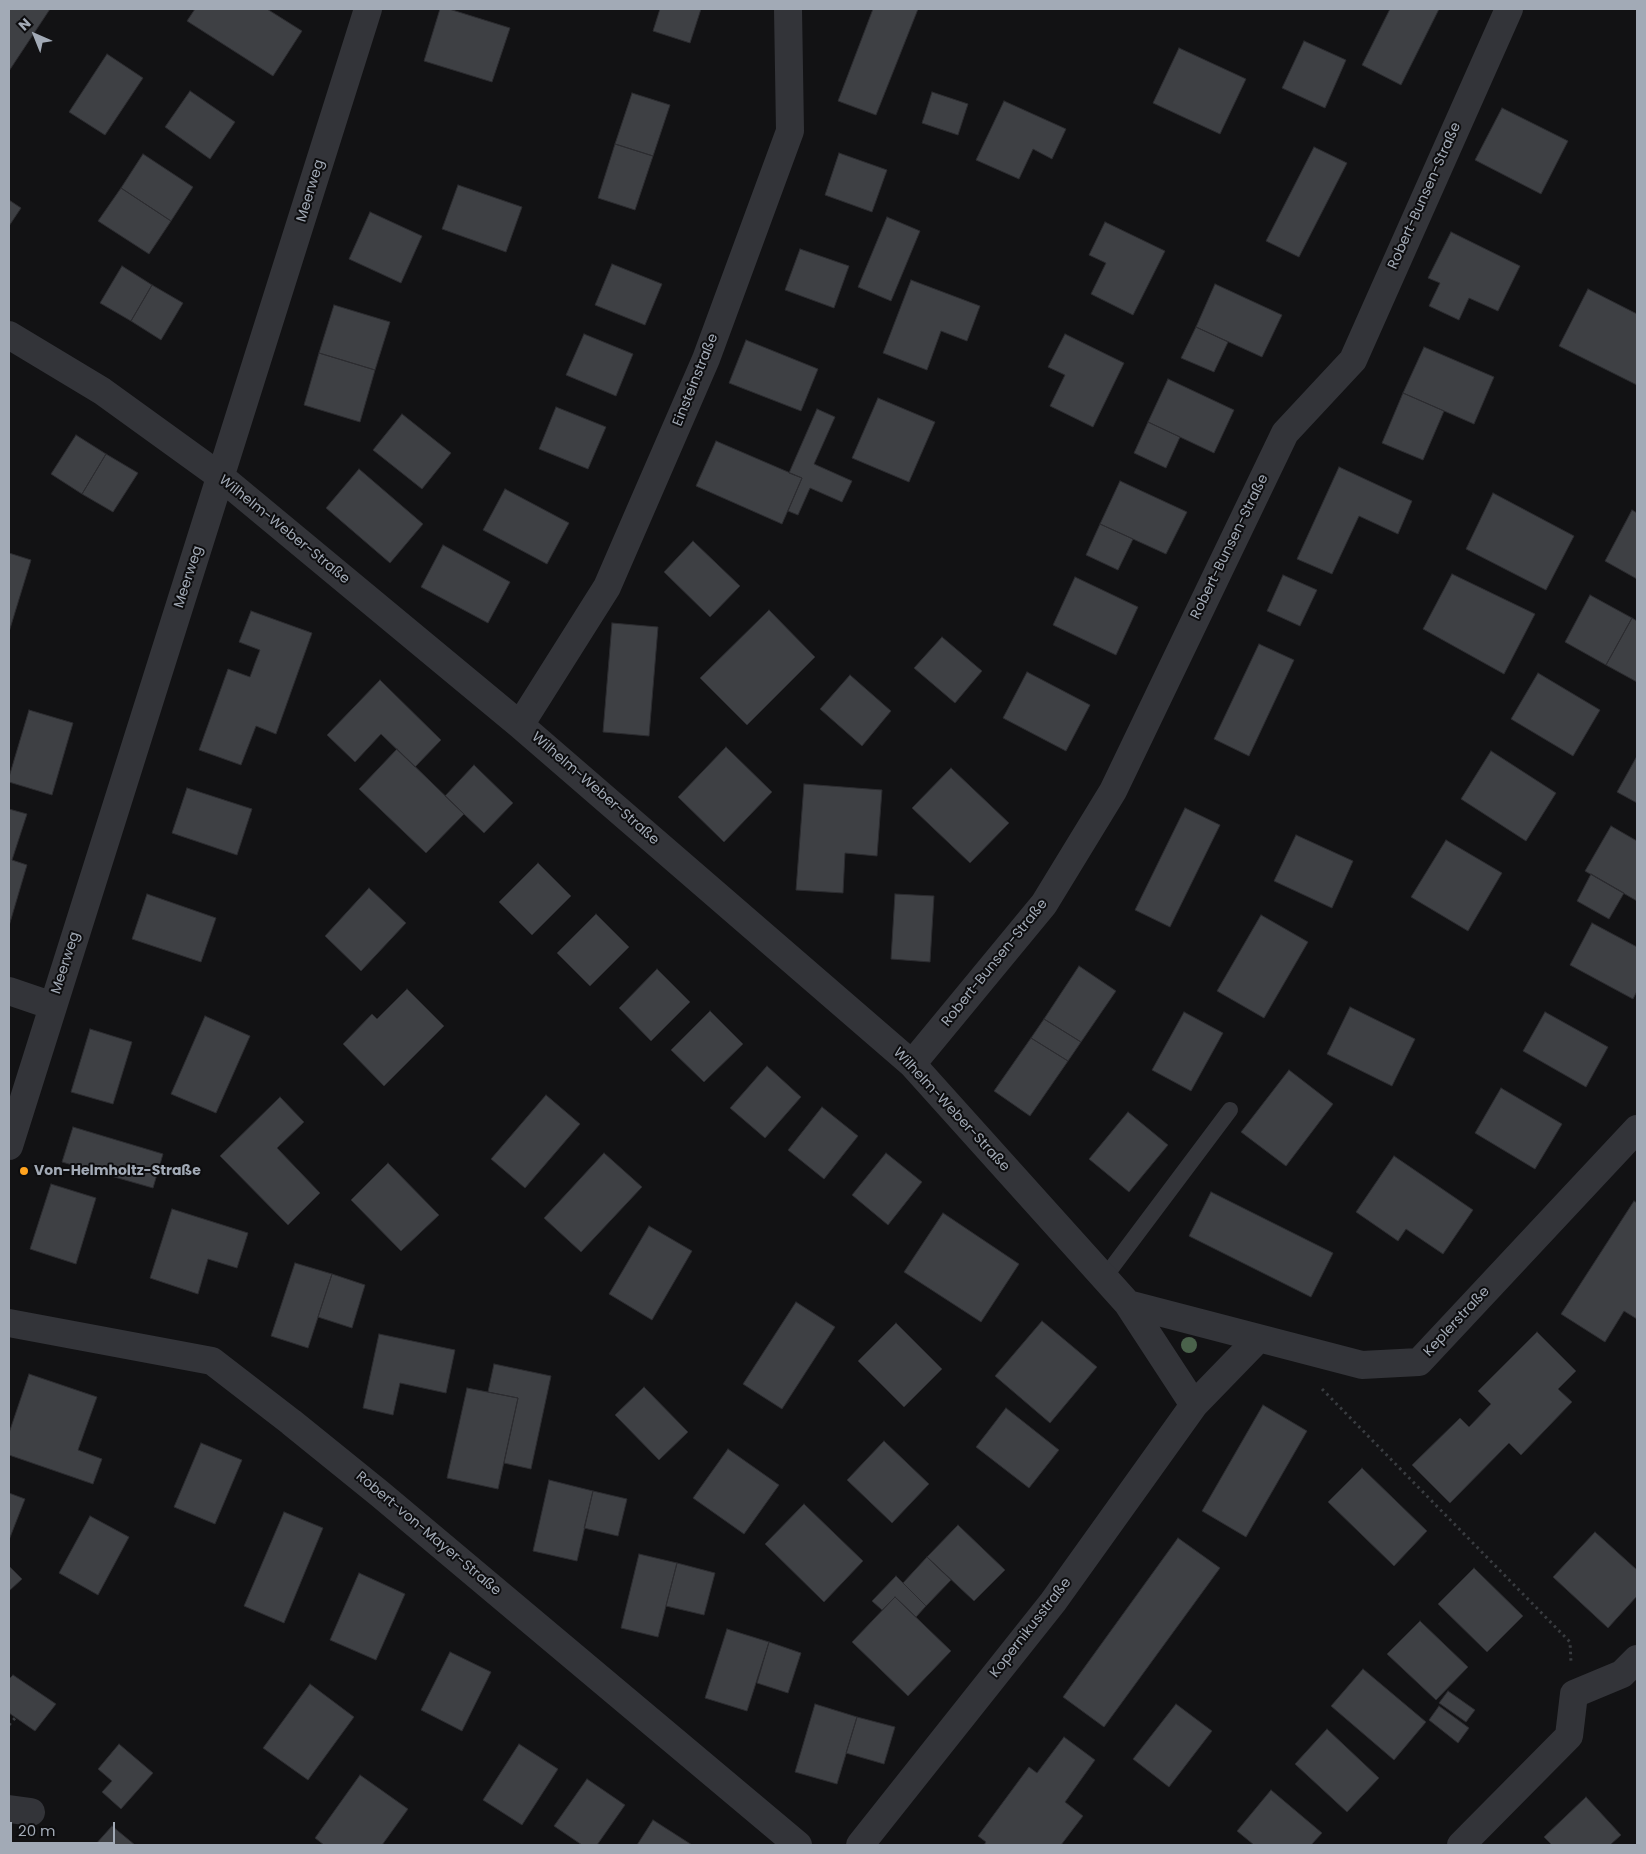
<!DOCTYPE html>
<meta charset="utf-8">
<style>
body{margin:0}
#map{position:relative;width:1646px;height:1854px;overflow:hidden;background:#121214;font-family:Poppins,sans-serif}
canvas{display:block}
.frame{position:absolute;inset:0;border:10px solid #a2aab6;pointer-events:none}
.north{position:absolute;left:10px;top:10px;width:50px;height:50px;-webkit-text-stroke:4px #0d0d0f;paint-order:stroke;rotate:316deg;font-size:14px;font-weight:700;line-height:20px;text-align:center;color:#a2aab6}
.north::after{content:'';display:block;margin:auto;width:18px;height:22px;background:#a2aab6;clip-path:polygon(50% 0,100% 100%,50% 72%,0 100%)}
.scale{position:absolute;left:10px;top:1822px;width:105px;height:22px;box-sizing:border-box;border:2px solid #a2aab6;border-top:0;padding-left:6px;font-size:15px;line-height:18px;white-space:nowrap;color:#a2aab6;-webkit-text-stroke:4px #0d0d0f;paint-order:stroke}
</style>
<div id="map">
<canvas width="1646" height="1854"></canvas>
<div class="frame"></div>
<div class="north">N</div>
<div class="scale">20 m</div>
</div>
<script>
const g = document.querySelector('canvas').getContext('2d');
g.lineJoin = 'round';
function fillPath(path, color) { g.fillStyle = color; g.fill(path, 'evenodd'); }
const shape = rows => new Path2D(rows.map(r => 'M' + r).join(''));
function stroke(path, color, width, dash) { g.strokeStyle = color; g.lineWidth = width; g.lineCap = dash ? 'butt' : 'round'; g.setLineDash(dash || []); g.stroke(path); }
function write(font, color, halo, rows, align = 'center') {
  g.font = font + ' Poppins,sans-serif'; g.lineWidth = 4; g.setLineDash([]); g.textBaseline = 'middle'; g.strokeStyle = halo; g.fillStyle = color; for (const [text, x, y, turn = 0] of rows) {
    g.save(); g.translate(x, y); g.rotate((+turn || 0) * Math.PI / 180); g.textAlign = isNaN(turn) ? turn : align; if (halo) g.strokeText(text, 0, 0); g.fillText(text, 0, 0); g.restore();
  }
}
const building = shape([
 [9,9,50,9,9,71,9,9],
 [195,9,267,9,302,31,273,76,187,21,195,9],
 [440,9,449,9,510,28,492,82,424,61,440,9],
 [660,9,701,9,690,43,653,31,660,9],
 [873,9,918,9,876,115,838,101,873,9],
 [1390,9,1439,9,1401,85,1362,65,1390,9],
 [1304,41,1346,60,1325,108,1282,88,1304,41],
 [1179,48,1246,79,1220,134,1153,103,1179,48],
 [107,54,143,78,105,135,69,112,107,54],
 [190,91,235,122,210,159,165,127,190,91],
 [932,92,968,104,958,135,922,123,932,92],
 [632,93,670,105,653,156,615,144,632,93],
 [1004,101,1066,129,1052,159,1033,149,1019,179,976,160,1004,101],
 [1502,108,1568,141,1541,194,1475,160,1502,108],
 [615,144,653,156,635,210,598,198,615,144],
 [1314,147,1347,163,1299,257,1266,241,1314,147],
 [839,153,887,170,872,212,825,195,839,153],
 [143,154,193,187,171,221,121,188,143,154],
 [458,185,522,207,506,252,442,229,458,185],
 [121,188,171,221,149,254,98,221,121,188],
 [9,200,21,208,9,226,9,200],
 [370,212,422,236,401,283,349,259,370,212],
 [887,217,920,231,891,301,858,287,887,217],
 [1105,222,1165,251,1133,315,1091,294,1106,263,1089,255,1105,222],
 [1451,232,1520,266,1498,311,1469,298,1459,320,1429,306,1440,283,1428,278,1451,232],
 [800,249,849,266,834,308,785,290,800,249],
 [612,264,662,284,645,325,595,305,612,264],
 [122,266,152,285,131,321,100,303,122,266],
 [911,280,980,306,967,341,941,331,927,370,883,353,911,280],
 [1215,284,1282,315,1262,357,1196,327,1215,284],
 [152,285,183,303,161,340,131,321,152,285],
 [1588,289,1637,314,1637,385,1559,346,1588,289],
 [334,305,390,322,375,370,319,353,334,305],
 [1196,327,1228,342,1214,372,1181,358,1196,327],
 [584,334,633,354,616,396,566,375,584,334],
 [1065,334,1124,363,1093,427,1050,406,1065,375,1048,367,1065,334],
 [746,340,818,369,801,411,729,383,746,340],
 [1424,347,1494,377,1474,424,1403,393,1424,347],
 [319,353,375,370,360,422,304,405,319,353],
 [1168,379,1234,410,1214,453,1148,422,1168,379],
 [1403,393,1444,411,1423,460,1382,443,1403,393],
 [878,398,935,422,909,482,852,458,878,398],
 [556,407,606,427,588,469,539,449,556,407],
 [817,409,835,417,814,464,852,481,842,502,810,488,798,515,788,511,802,478,789,473,817,409],
 [402,414,451,453,422,489,373,450,402,414],
 [1148,422,1180,437,1166,468,1134,453,1148,422],
 [76,435,106,454,82,494,51,474,76,435],
 [716,441,802,478,782,524,696,486,716,441],
 [106,454,138,473,113,512,82,494,106,454],
 [1339,467,1412,501,1398,534,1359,516,1332,574,1297,559,1339,467],
 [359,469,423,524,390,563,326,508,359,469],
 [1120,481,1187,512,1166,554,1100,524,1120,481],
 [505,489,569,523,547,564,483,530,505,489],
 [1493,493,1574,536,1546,590,1466,549,1493,493],
 [1632,510,1637,513,1637,579,1605,561,1632,510],
 [1100,524,1133,539,1118,570,1086,555,1100,524],
 [693,541,740,586,710,617,664,572,693,541],
 [443,545,510,582,488,623,421,587,443,545],
 [9,553,31,560,9,632,9,553],
 [1452,574,1535,614,1504,674,1423,629,1452,574],
 [1283,575,1317,590,1300,626,1267,611,1283,575],
 [1075,577,1138,607,1116,655,1053,625,1075,577],
 [1590,595,1632,618,1606,665,1565,642,1590,595],
 [769,610,815,657,747,725,700,678,769,610],
 [251,611,312,633,276,734,256,726,241,765,199,750,228,669,250,677,255,663,260,650,239,642,251,611],
 [1632,618,1637,621,1637,682,1606,665,1632,618],
 [612,623,658,627,649,736,603,732,612,623],
 [942,637,982,671,955,703,914,668,942,637],
 [1259,644,1294,660,1249,756,1214,739,1259,644],
 [1027,672,1090,705,1066,751,1003,718,1027,672],
 [1538,673,1600,710,1573,756,1511,719,1538,673],
 [850,675,891,711,862,746,820,709,850,675],
 [380,680,441,740,415,767,381,734,355,762,327,735,380,680],
 [29,710,73,723,52,795,9,782,9,777,29,710],
 [726,747,772,792,724,842,678,797,726,747],
 [397,749,464,814,426,853,359,789,397,749],
 [1491,751,1556,793,1526,841,1461,799,1491,751],
 [1637,756,1637,803,1617,792,1637,756],
 [474,765,513,803,484,833,445,796,474,765],
 [951,768,1009,823,970,863,912,808,951,768],
 [804,784,882,790,877,856,845,853,843,893,796,890,804,784],
 [187,788,252,809,237,855,172,833,187,788],
 [1185,808,1220,825,1170,927,1135,910,1185,808],
 [9,809,27,814,12,860,27,865,9,926,9,809],
 [1611,826,1637,841,1637,901,1585,871,1611,826],
 [1296,835,1353,861,1332,908,1274,881,1296,835],
 [1446,840,1502,873,1468,931,1411,897,1446,840],
 [538,863,571,896,532,935,499,902,538,863],
 [1591,874,1624,893,1609,919,1577,901,1591,874],
 [369,888,406,923,361,971,325,936,369,888],
 [147,894,216,918,201,962,132,939,147,894],
 [895,894,934,896,930,962,891,959,895,894],
 [596,914,629,947,590,986,557,953,596,914],
 [1261,915,1308,942,1264,1018,1217,991,1261,915],
 [1592,923,1637,947,1637,991,1633,999,1570,965,1592,923],
 [1079,966,1116,991,1081,1042,1044,1019,1079,966],
 [657,969,690,1002,651,1041,619,1008,657,969],
 [407,989,444,1026,384,1086,343,1044,372,1014,377,1019,407,989],
 [1350,1007,1415,1039,1392,1086,1327,1054,1350,1007],
 [710,1011,743,1044,704,1082,671,1050,710,1011],
 [1184,1012,1223,1033,1191,1091,1152,1070,1184,1012],
 [1545,1012,1608,1047,1586,1087,1523,1051,1545,1012],
 [205,1016,250,1036,216,1113,171,1094,205,1016],
 [1044,1019,1081,1042,1068,1061,1031,1038,1044,1019],
 [90,1029,132,1042,113,1104,71,1092,90,1029],
 [1031,1038,1068,1061,1030,1116,994,1091,1031,1038],
 [767,1066,801,1097,765,1138,730,1108,767,1066],
 [1289,1070,1333,1104,1286,1166,1241,1132,1289,1070],
 [1501,1088,1562,1124,1535,1169,1475,1133,1501,1088],
 [546,1095,580,1124,525,1188,491,1159,546,1095],
 [280,1097,304,1122,277,1148,320,1193,288,1225,220,1156,280,1097],
 [822,1107,858,1136,824,1179,788,1150,822,1107],
 [1128,1112,1168,1145,1129,1192,1089,1159,1128,1112],
 [73,1127,163,1154,153,1188,62,1162,73,1127],
 [604,1153,642,1187,581,1252,544,1218,604,1153],
 [886,1153,922,1182,888,1225,852,1195,886,1153],
 [1394,1156,1473,1210,1443,1254,1406,1229,1398,1241,1356,1212,1394,1156],
 [388,1163,439,1215,401,1251,351,1200,388,1163],
 [51,1184,96,1198,76,1264,30,1249,51,1184],
 [1211,1192,1333,1253,1311,1297,1189,1236,1211,1192],
 [1634,1201,1637,1203,1637,1319,1624,1311,1605,1342,1561,1314,1634,1201],
 [172,1209,248,1233,237,1268,208,1259,198,1294,150,1278,172,1209],
 [943,1213,1019,1264,981,1322,904,1272,943,1213],
 [649,1226,692,1251,652,1320,609,1294,649,1226],
 [295,1263,332,1274,308,1348,271,1336,295,1263],
 [332,1274,365,1285,352,1328,318,1317,332,1274],
 [796,1302,835,1327,782,1409,743,1384,796,1302],
 [1042,1321,1097,1367,1050,1423,995,1376,1042,1321],
 [896,1323,942,1369,904,1407,858,1361,896,1323],
 [1537,1332,1576,1371,1558,1389,1572,1402,1521,1455,1509,1443,1450,1503,1412,1465,1460,1418,1469,1427,1491,1404,1478,1391,1537,1332],
 [379,1334,455,1350,446,1393,400,1383,393,1415,363,1408,379,1334],
 [494,1364,551,1376,531,1469,504,1463,518,1398,488,1392,494,1364],
 [29,1374,97,1397,78,1450,102,1459,93,1484,9,1455,9,1433,29,1374],
 [644,1387,688,1432,659,1460,615,1415,644,1387],
 [467,1388,518,1398,498,1489,447,1478,467,1388],
 [1263,1405,1307,1431,1246,1537,1202,1511,1263,1405],
 [1006,1408,1059,1450,1029,1488,976,1447,1006,1408],
 [884,1441,929,1484,892,1523,847,1480,884,1441],
 [201,1443,242,1460,215,1524,174,1507,201,1443],
 [728,1449,779,1485,744,1534,693,1498,728,1449],
 [1362,1468,1427,1531,1394,1566,1328,1502,1362,1468],
 [549,1480,593,1491,577,1561,533,1551,549,1480],
 [593,1491,627,1499,618,1536,584,1528,593,1491],
 [9,1493,25,1499,9,1540,9,1493],
 [804,1504,863,1561,824,1602,765,1544,804,1504],
 [284,1512,323,1528,284,1623,244,1606,284,1512],
 [90,1516,129,1537,98,1595,59,1573,90,1516],
 [958,1525,1005,1570,974,1601,927,1557,958,1525],
 [1595,1532,1637,1570,1637,1596,1608,1628,1553,1577,1595,1532],
 [1178,1538,1220,1568,1104,1727,1063,1697,1178,1538],
 [639,1554,677,1563,658,1637,621,1628,639,1554],
 [927,1557,951,1580,926,1606,903,1583,927,1557],
 [677,1563,715,1573,704,1615,666,1606,677,1563],
 [9,1566,22,1579,9,1591,9,1566],
 [1474,1568,1523,1616,1487,1652,1438,1604,1474,1568],
 [359,1573,405,1594,376,1660,330,1640,359,1573],
 [896,1576,926,1606,916,1617,895,1597,882,1610,872,1601,896,1576],
 [895,1597,951,1651,908,1696,852,1642,895,1597],
 [1420,1621,1468,1667,1436,1700,1387,1654,1420,1621],
 [727,1629,769,1642,747,1711,705,1698,727,1629],
 [769,1642,801,1653,788,1693,757,1683,769,1642],
 [450,1652,491,1672,462,1731,421,1710,450,1652],
 [1363,1669,1426,1722,1394,1760,1331,1706,1363,1669],
 [13,1675,56,1704,35,1731,9,1713,9,1679,13,1675],
 [310,1684,354,1717,308,1780,263,1748,310,1684],
 [1448,1691,1475,1710,1466,1722,1439,1703,1448,1691],
 [815,1704,857,1717,837,1784,795,1772,815,1704],
 [1176,1704,1212,1731,1169,1787,1133,1759,1176,1704],
 [1439,1706,1469,1728,1458,1743,1429,1720,1439,1706],
 [857,1717,895,1727,884,1764,846,1753,857,1717],
 [1327,1729,1379,1778,1347,1812,1295,1764,1327,1729],
 [1064,1737,1095,1760,1065,1802,1083,1816,1061,1845,984,1845,986,1842,978,1836,1029,1767,1037,1773,1064,1737],
 [119,1744,153,1773,121,1809,102,1792,112,1781,98,1769,119,1744],
 [519,1744,558,1769,522,1825,483,1800,519,1744],
 [360,1775,408,1809,382,1845,324,1845,315,1838,360,1775],
 [587,1779,625,1805,597,1845,582,1845,554,1826,587,1779],
 [1271,1790,1322,1833,1311,1845,1254,1845,1237,1831,1271,1790],
 [1586,1797,1621,1835,1610,1845,1552,1845,1544,1837,1586,1797],
 [653,1820,692,1845,637,1845,653,1820],
 [112,1826,135,1845,95,1845,112,1826]
]);
fillPath(building, '#3e4044');
stroke(building, '#2c2c30', 1);
stroke(shape([
 [1322,1389,1570,1642,1571,1662],
 [9,1725,16,1717]
]), '#393c40', 3, [2.5, 4]);
stroke(shape([
 [1104,1278,1230,1110]
]), '#333439', 16);
stroke(shape([
 [9,335,102,391,221,477,520,725,912,1064,1128,1304,1194,1405,1053,1602,860,1845],
 [520,725,607,587,706,359,790,131,788,9],
 [9,991,53,1006],
 [912,1064,1044,904,1113,791,1285,433,1353,360,1509,9],
 [9,1146,368,9],
 [1128,1304,1362,1365,1419,1362,1637,1129],
 [9,1323,212,1361,291,1422,380,1494,798,1845],
 [1194,1405,1258,1339],
 [9,1809,31,1812],
 [1461,1845,1569,1736,1574,1694,1622,1674,1637,1659]
]), '#333439', 28);
g.fillStyle = '#4a624b';
for (const [x, y] of [
 [1189,1345]
]) { g.beginPath(); g.arc(x, y, 8, 0, 2 * Math.PI); g.fill(); }
for (const [x, y, r, color] of [
 [24,1171,5,"#ffa31f"]
]) { const dot = new Path2D(); dot.arc(x, y, r, 0, 2 * Math.PI); g.fillStyle = color; g.fill(dot); stroke(dot, '#0d0d0f', 2); }
write('14px', '#a2aab6', '#0d0d0f', [
 ["Meerweg",311,191,-73],
 ["Robert-Bunsen-Straße",1425,196,-66],
 ["Einsteinstraße",696,380,-68],
 ["Wilhelm-Weber-Straße",284,530,39],
 ["Robert-Bunsen-Straße",1230,547,-64],
 ["Meerweg",189,577,-72],
 ["Wilhelm-Weber-Straße",595,789,41],
 ["Meerweg",66,963,-72],
 ["Robert-Bunsen-Straße",995,963,-51],
 ["Wilhelm-Weber-Straße",951,1110,47],
 ["Keplerstraße",1457,1322,-47],
 ["Robert-von-Mayer-Straße",428,1534,40],
 ["Kopernikusstraße",1031,1628,-52]
]);
write('bold 14px', '#a2aab6', '#0d0d0f', [
 ["Von-Helmholtz-Straße",34,1171]
], 'left');
</script>
